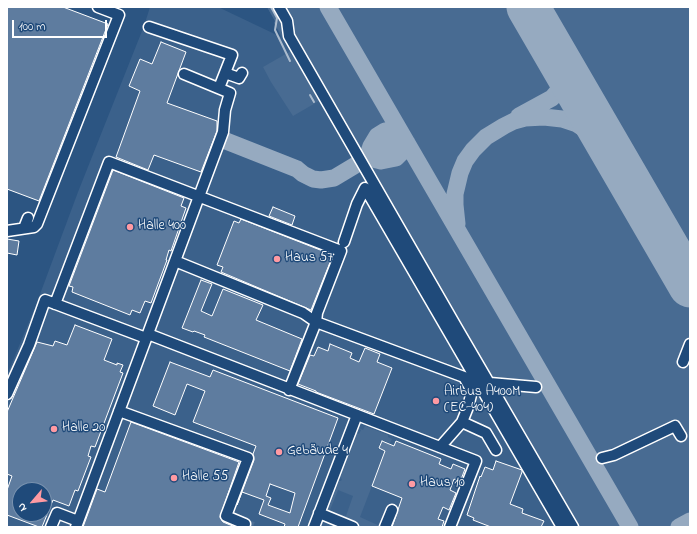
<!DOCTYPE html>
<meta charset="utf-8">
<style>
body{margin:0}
#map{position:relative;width:697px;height:534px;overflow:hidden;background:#2c5582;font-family:"Indie Flower",sans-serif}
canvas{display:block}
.frame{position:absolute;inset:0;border:8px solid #fff;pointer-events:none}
.north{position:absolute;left:12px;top:482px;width:40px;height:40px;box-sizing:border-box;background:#1f4a7a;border:1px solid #7992af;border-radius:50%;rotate:242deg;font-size:11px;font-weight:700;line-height:16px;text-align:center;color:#fff}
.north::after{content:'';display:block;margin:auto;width:14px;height:18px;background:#ff9aa2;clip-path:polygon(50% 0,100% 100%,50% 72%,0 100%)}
.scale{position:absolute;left:12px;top:20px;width:95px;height:18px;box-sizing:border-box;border:2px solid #fff;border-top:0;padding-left:5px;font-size:12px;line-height:14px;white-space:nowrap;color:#fff;-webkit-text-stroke:3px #1f4a7a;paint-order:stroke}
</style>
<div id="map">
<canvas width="697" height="534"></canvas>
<div class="frame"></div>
<div class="north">N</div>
<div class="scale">100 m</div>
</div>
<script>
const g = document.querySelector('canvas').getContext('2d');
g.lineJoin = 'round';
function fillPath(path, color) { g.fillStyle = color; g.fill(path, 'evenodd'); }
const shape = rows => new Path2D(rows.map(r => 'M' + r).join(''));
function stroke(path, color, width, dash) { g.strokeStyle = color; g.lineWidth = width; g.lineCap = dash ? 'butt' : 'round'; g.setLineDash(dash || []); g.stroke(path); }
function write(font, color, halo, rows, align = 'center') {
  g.font = font + ' "Indie Flower",sans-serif'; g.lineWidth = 3; g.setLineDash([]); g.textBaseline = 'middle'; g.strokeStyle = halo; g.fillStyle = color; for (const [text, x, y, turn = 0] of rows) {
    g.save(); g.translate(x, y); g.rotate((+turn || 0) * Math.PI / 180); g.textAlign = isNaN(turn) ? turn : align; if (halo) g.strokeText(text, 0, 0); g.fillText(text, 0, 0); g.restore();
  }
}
fillPath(shape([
 [150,7,218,7,281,37,274,23,275,21,267,7,690,7,690,527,7,527,7,375,36,305,78,192,144,26],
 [20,490,44,490,44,514,20,514]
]), '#3b618b');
fillPath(shape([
 [267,7,690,7,690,527,568,527,319,101,293,116,271,82,263,67,291,51,274,23,275,21],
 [365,426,388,435,388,437,392,439,390,443,381,440,378,449,385,452,360,517,382,527,359,527,340,519,340,514,346,516,353,496,338,490,330,510,336,513,332,516,327,512,339,481,341,481,342,479,340,478,357,433,359,434,361,430,359,429,359,428,363,430]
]), '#486b92');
stroke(shape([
 [271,7,277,18,275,30,290,61],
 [310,95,314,102]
]), '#acbcce', 2);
stroke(shape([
 [328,7,630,527],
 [519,116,552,98,558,91,561,86,563,77,557,57],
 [216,137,297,169,303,174,313,179,321,180,334,178,394,142,399,134,398,129],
 [365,159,369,158,381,161,396,158,403,151,407,143],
 [365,159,368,155,371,146,377,136,385,131,394,129,399,130],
 [457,224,455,205,455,194,460,173,465,161,473,150,486,137,504,126,514,121,525,118,544,117,562,119,577,124,597,137,608,148,619,164],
 [679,527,690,521]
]), '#96aac0', 17);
stroke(shape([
 [528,7,690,286]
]), '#96aac0', 43);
const building = shape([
 [7,7,63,7,108,24,39,201,7,189,7,7],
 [161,42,186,52,167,103,217,121,217,131,201,172,154,155,148,170,116,157,140,91,129,86,140,59,152,64,161,42],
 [113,170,184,198,181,206,186,208,171,251,169,250,166,260,167,260,151,303,145,301,140,313,132,310,130,315,72,292,73,287,69,286,113,170],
 [273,207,295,216,292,225,269,216,273,207],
 [241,219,333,255,311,310,221,272,223,267,217,265,234,221,239,223,241,219],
 [7,239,19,241,17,255,7,253,7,239],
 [201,280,212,284,201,311,212,316,223,289,263,305,256,320,302,339,290,371,204,337,205,335,194,331,193,332,182,328,201,280],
 [75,325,112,339,104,360,117,365,117,363,123,365,120,372,123,373,95,447,91,446,88,456,91,457,78,491,75,490,69,506,53,500,42,527,39,527,7,515,7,490,12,476,7,474,7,412,37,342,53,346,55,341,67,345,75,325],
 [20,490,44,490,44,514,20,514,20,490],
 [330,344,352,353,350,358,359,362,365,348,380,354,377,362,392,368,374,414,316,392,316,391,298,384,310,355,314,356,318,347,328,351,330,344],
 [170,362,210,377,213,370,338,418,298,527,284,527,285,524,259,514,264,500,242,492,237,505,254,460,253,454,256,446,193,422,205,391,187,384,175,415,153,406,170,362],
 [270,484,295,493,290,513,268,505,271,498,266,496,270,484],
 [131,422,239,462,220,517,223,522,235,527,83,527,97,489,105,492,131,422],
 [382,441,394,446,396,441,441,459,439,464,451,469,453,464,465,469,460,482,454,479,450,490,456,493,449,510,443,507,438,519,444,521,442,527,392,527,402,498,372,486,385,451,379,448,382,441],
 [496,461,522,470,522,472,510,504,523,509,522,513,544,521,541,527,491,527,473,520,474,518,467,515,480,476,481,477,485,467,493,470,496,461]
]);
fillPath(building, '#5e7c9f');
stroke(building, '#fff', 1);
stroke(shape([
 [245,524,253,527]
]), '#4c6e95', 10, [10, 5]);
const minor = shape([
 [279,7,287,21,289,36,457,328,573,527],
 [149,27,232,55,219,88],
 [225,73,239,78,242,73],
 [24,228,28,218],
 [7,231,34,227,37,224,119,15,98,7],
 [344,242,357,204,365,188,562,527],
 [175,261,303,313,316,322,464,377,472,391,468,407,462,422,440,447],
 [55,304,109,162,341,251,317,313,316,322,289,390],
 [148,334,476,461,450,527],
 [683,362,690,344],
 [490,383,536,387],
 [7,394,29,345,45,300,146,338],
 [119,411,248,458,226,516,245,524],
 [462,422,486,433,496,450],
 [602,458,614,455,675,426,681,436],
 [319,513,353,527],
 [51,527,57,513,78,521],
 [76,527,223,132,225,110,230,93,184,74],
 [314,527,357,415],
 [385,527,392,510]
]);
stroke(minor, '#fff', 13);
stroke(minor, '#1f4a7a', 10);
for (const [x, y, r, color] of [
 [130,227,4,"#ff9aa2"],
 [277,259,4,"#ff9aa2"],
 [436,401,4,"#ff9aa2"],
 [54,429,4,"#ff9aa2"],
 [279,452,4,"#ff9aa2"],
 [174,478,4,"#ff9aa2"],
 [412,484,4,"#ff9aa2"]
]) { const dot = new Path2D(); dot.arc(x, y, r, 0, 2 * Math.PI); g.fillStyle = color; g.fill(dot); stroke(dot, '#1f4a7a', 1.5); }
write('14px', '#fff', '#1f4a7a', [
 ["Halle 400",138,227],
 ["Haus 57",285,259],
 ["Airbus A400M",444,393],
 ["(EC-404)",444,409],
 ["Halle 20",62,429],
 ["Gebäude 4",287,452],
 ["Halle 55",182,478],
 ["Haus 10",420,484]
], 'left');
</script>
